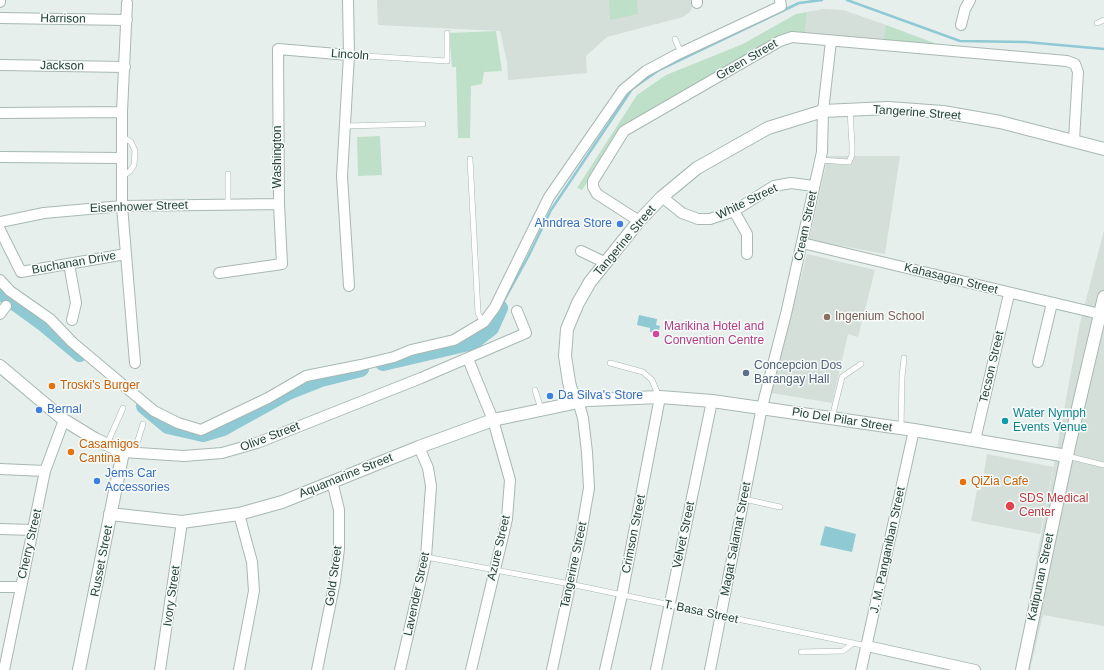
<!DOCTYPE html>
<style>
body{margin:0}
canvas{display:block;background:#e6efeb}
</style>
<canvas width="1104" height="670"></canvas>
<script>
const g = document.querySelector('canvas').getContext('2d');
g.lineJoin = 'round';
function fillPath(path, color) { g.fillStyle = color; g.fill(path, 'evenodd'); }
const shape = rows => new Path2D(rows.map(r => 'M' + r).join(''));
function stroke(path, color, width, dash) { g.strokeStyle = color; g.lineWidth = width; g.lineCap = dash ? 'butt' : 'round'; g.setLineDash(dash || []); g.stroke(path); }
function write(font, color, halo, rows, align = 'center') {
  g.font = font + ' Helvetica,sans-serif'; g.lineWidth = 3; g.setLineDash([]); g.textBaseline = 'middle'; g.strokeStyle = halo; g.fillStyle = color; for (const [text, x, y, turn = 0] of rows) {
    g.save(); g.translate(x, y); g.rotate((+turn || 0) * Math.PI / 180); g.textAlign = isNaN(turn) ? turn : align; if (halo) g.strokeText(text, 0, 0); g.fillText(text, 0, 0); g.restore();
  }
}
fillPath(shape([
 [377,0,693,0,693,4,690,12,683,17,607,37,586,56,587,73,508,80,507,62,500,31,378,25],
 [823,9,843,10,886,25,883,42,805,33,807,12],
 [828,156,900,156,885,254,809,240],
 [1104,230,1104,626,1043,615,1030,670,1016,670,1080,323],
 [807,254,875,270,858,337,848,334,832,403,771,393],
 [987,454,1053,467,1040,534,971,521,977,490,981,490]
]), '#d4dfda');
fillPath(shape([
 [609,0,637,0,638,14,610,20],
 [807,12,805,33,787,32,623,128,582,190,577,188,637,95,666,75,743,44,796,14],
 [886,25,945,47,883,42],
 [496,31,502,71,484,72,482,84,471,86,470,138,458,138,456,67,452,67,449,33],
 [380,136,382,175,358,176,357,137]
]), '#bfe0c8');
fillPath(shape([
 [639,315,657,319,656,325,660,326,658,334,650,332,650,328,637,325],
 [825,526,856,534,852,552,820,545]
]), '#8ec9d4');
stroke(shape([
 [847,0,960,41,1026,42,1104,49],
 [500,308,528,257,551,210,632,89,659,70,799,3,822,0]
]), '#8ec9d4', 2.5);
stroke(shape([
 [0,292,44,324,80,354],
 [383,363,473,342,491,328,500,308],
 [144,406,168,426,203,434,223,428,288,392,321,379,361,369]
]), '#8ec9d4', 16);
const service = shape([
 [1097,23,1104,20],
 [675,39,681,53],
 [349,55,447,61,447,33],
 [345,126,423,124],
 [121,136,131,142,135,151,134,165,130,171,122,177],
 [470,159,478,313,481,319,484,322],
 [820,160,849,162,852,155,852,145,850,110],
 [228,174,228,205],
 [610,363,643,372,652,380,659,397],
 [535,390,541,409],
 [832,418,842,377,861,364],
 [901,428,902,377,904,358],
 [107,444,123,408],
 [134,453,143,424],
 [1067,456,1104,465],
 [744,499,780,507],
 [426,557,570,584,867,646],
 [801,652,843,651,853,643]
]);
const minor = shape([
 [348,0,349,55,342,176,349,286],
 [697,0,697,3],
 [0,2,0,0],
 [127,3,122,112,122,206,135,363],
 [0,18,127,20],
 [961,25,965,9,970,0],
 [0,65,125,67],
 [0,113,122,112],
 [0,157,121,158],
 [662,197,682,213,698,219,710,219,734,211,774,186,791,183,814,186],
 [734,211,747,234,747,254],
 [639,221,597,194,593,187,593,181,624,131,780,41,792,37,1067,61,1075,64,1078,72,1074,140],
 [0,222,44,213,122,206,279,204],
 [0,230,21,272,126,254],
 [802,243,1100,314],
 [581,251,606,263],
 [69,264,76,303,72,320],
 [219,273,282,264,279,204,278,49,349,55],
 [0,280,10,291,50,319,72,342,154,411,178,423,201,430,268,398,306,376,361,365,394,357,411,350,454,340,484,322,495,307,549,197,623,90,646,71,676,55,781,6,780,0],
 [0,314,6,306],
 [468,359,493,420,510,480,507,519,471,670],
 [1038,362,1052,303],
 [975,440,1009,294],
 [123,452,184,456,222,453,257,443,421,378,526,333,517,311],
 [0,469,45,471],
 [0,529,33,530],
 [0,587,20,587],
 [867,646,975,670],
 [4,670,45,471,64,420],
 [160,670,182,522],
 [239,670,254,591,252,562,239,514],
 [317,670,335,581,339,549,339,510,332,481],
 [400,670,426,557,431,486,428,468,419,447],
 [552,670,581,534,589,488,587,452,583,418,578,401],
 [605,670,622,595,660,397],
 [656,670,712,401],
 [710,670,762,407,786,314,822,152,823,111,831,41],
 [861,670,914,430]
]);
const tertiary = shape([
 [0,366,64,420,95,439,123,452,79,670],
 [578,401,571,390,569,382,565,356,566,343,567,329,578,303,590,282,639,221,662,197,697,168,768,128,823,111,888,108,943,112,1000,122,1104,149],
 [110,514,182,522,239,514,282,502,419,447,493,420,588,400,660,397,712,401,914,430,1067,456],
 [1022,670,1069,446,1104,297]
]);
stroke(service, '#a8b8b2', 6);
stroke(minor, '#a8b8b2', 12);
stroke(tertiary, '#a8b8b2', 14);
stroke(service, '#fff', 5);
stroke(minor, '#fff', 10);
stroke(tertiary, '#fff', 12);
for (const [x, y, r, color] of [
 [620,224,4,"#3f7fe0"],
 [827,317,4,"#8d6e63"],
 [656,334,4,"#d1479c"],
 [746,373,4,"#5c6f8a"],
 [52,386,4,"#e8710a"],
 [550,396,4,"#3f7fe0"],
 [39,410,4,"#3f7fe0"],
 [1005,421,4,"#0f9aa8"],
 [71,452,4,"#e8710a"],
 [97,481,4,"#3f7fe0"],
 [963,482,4,"#e8710a"],
 [1010,506,5,"#e0444e"]
]) { const dot = new Path2D(); dot.arc(x, y, r, 0, 2 * Math.PI); g.fillStyle = color; g.fill(dot); stroke(dot, '#f7fbf9', 1.5); }
write('12px', '#24423a', '#f7fbf9', [
 ["Harrison",63,19,1],
 ["Lincoln",350,55,4],
 ["Green Street",747,60,-30],
 ["Jackson",62,66,1],
 ["Tangerine Street",917,113,4],
 ["Washington",278,157,-90],
 ["White Street",747,202,-26],
 ["Eisenhower Street",139,207,-2],
 ["Cream Street",806,226,-78],
 ["Tangerine Street",625,241,-50],
 ["Buchanan Drive",74,263,-10],
 ["Kahasagan Street",951,279,14],
 ["Tecson Street",992,367,-77],
 ["Pio Del Pilar Street",842,420,9],
 ["Olive Street",270,437,-21],
 ["Aquamarine Street",346,476,-22],
 ["Crimson Street",634,534,-79],
 ["Velvet Street",684,535,-78],
 ["Magat Salamat Street",736,539,-79],
 ["Cherry Street",30,544,-77],
 ["Azure Street",499,548,-77],
 ["J. M. Panganiban Street",888,550,-78],
 ["Russet Street",102,561,-79],
 ["Tangerine Street",574,565,-78],
 ["Gold Street",334,576,-82],
 ["Katipunan Street",1041,577,-78],
 ["Lavender Street",417,594,-78],
 ["Ivory Street",172,596,-82],
 ["T. Basa Street",701,612,12]
]);
write('12px', '#366cbe', '#f7fbf9', [
 ["Ahndrea Store",612,224,"right"],
 ["Da Silva's Store",558,396],
 ["Bernal",47,410],
 ["Jems Car",105,474],
 ["Accessories",105,488]
], 'left');
write('12px', '#785e54', '#f7fbf9', [
 ["Ingenium School",835,317]
], 'left');
write('12px', '#b23c85', '#f7fbf9', [
 ["Marikina Hotel and",664,327],
 ["Convention Centre",664,341]
], 'left');
write('12px', '#4e5e75', '#f7fbf9', [
 ["Concepcion Dos",754,366],
 ["Barangay Hall",754,380]
], 'left');
write('12px', '#c56008', '#f7fbf9', [
 ["Troski's Burger",60,386],
 ["Casamigos",79,445],
 ["Cantina",79,459],
 ["QiZia Cafe",971,482]
], 'left');
write('12px', '#0d838f', '#f7fbf9', [
 ["Water Nymph",1013,414],
 ["Events Venue",1013,428]
], 'left');
write('12px', '#be3a42', '#f7fbf9', [
 ["SDS Medical",1019,499],
 ["Center",1019,513]
], 'left');
</script>
